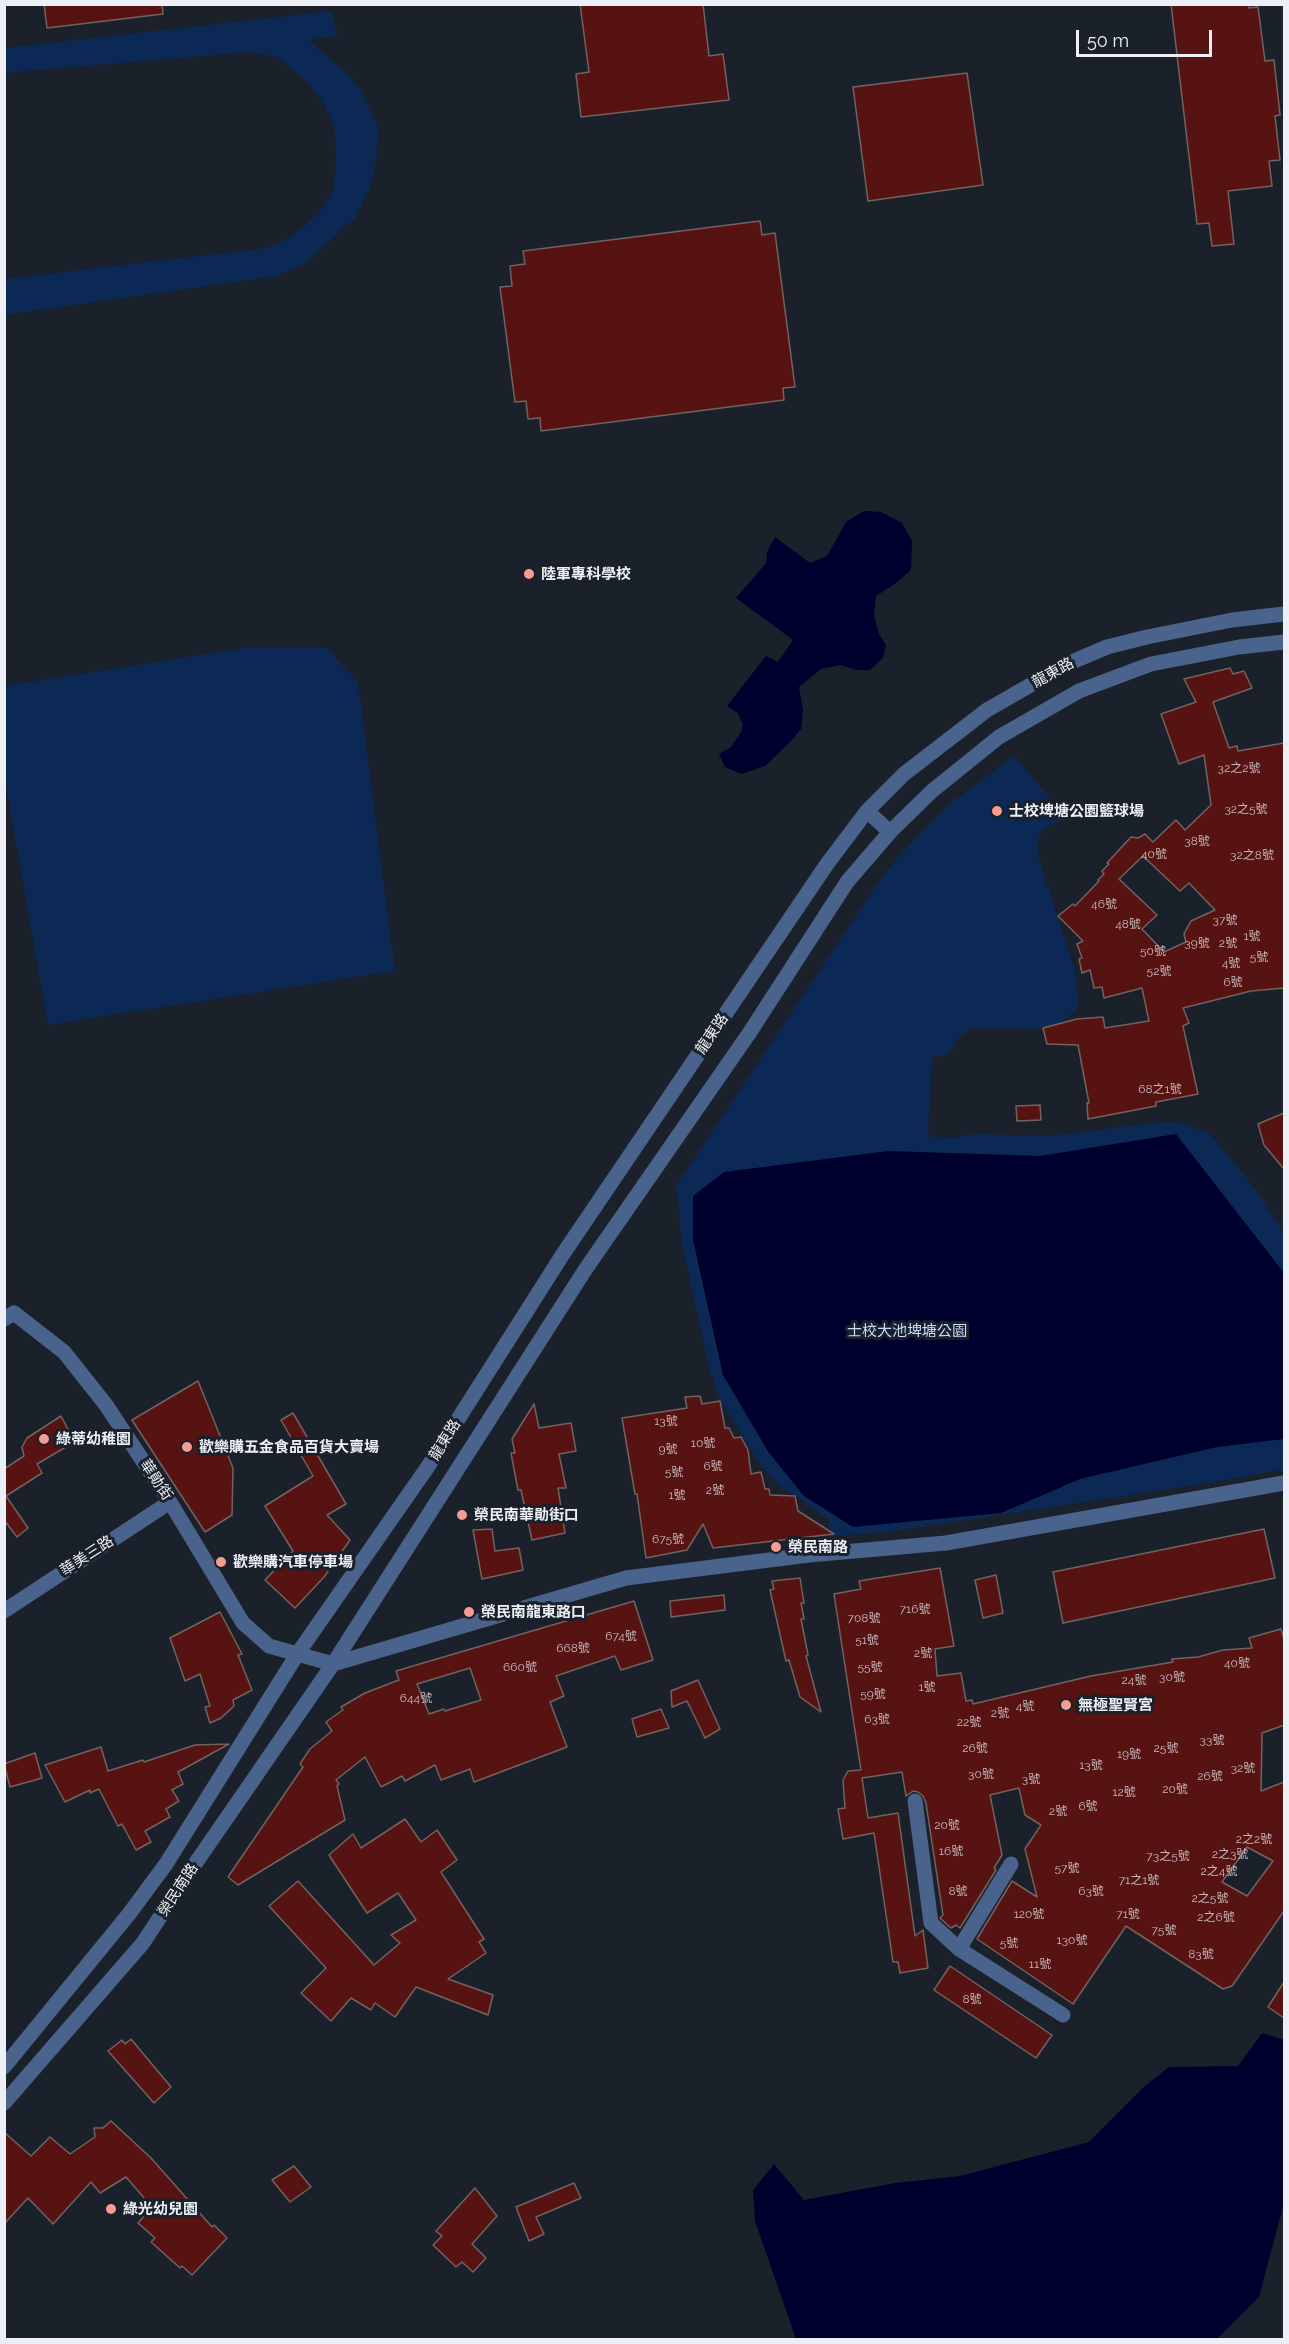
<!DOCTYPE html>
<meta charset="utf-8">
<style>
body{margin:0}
#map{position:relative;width:1289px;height:2344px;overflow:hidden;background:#1b212a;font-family:Raleway,sans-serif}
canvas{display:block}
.frame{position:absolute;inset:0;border:6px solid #ecf0f6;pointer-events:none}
.scale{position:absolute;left:1076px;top:30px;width:136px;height:27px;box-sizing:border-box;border:3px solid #ecf0f6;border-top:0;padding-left:8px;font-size:18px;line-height:21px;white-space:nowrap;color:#ecf0f6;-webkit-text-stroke:4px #1b212a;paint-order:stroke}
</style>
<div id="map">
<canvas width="1289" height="2344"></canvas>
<div class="frame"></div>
<div class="scale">50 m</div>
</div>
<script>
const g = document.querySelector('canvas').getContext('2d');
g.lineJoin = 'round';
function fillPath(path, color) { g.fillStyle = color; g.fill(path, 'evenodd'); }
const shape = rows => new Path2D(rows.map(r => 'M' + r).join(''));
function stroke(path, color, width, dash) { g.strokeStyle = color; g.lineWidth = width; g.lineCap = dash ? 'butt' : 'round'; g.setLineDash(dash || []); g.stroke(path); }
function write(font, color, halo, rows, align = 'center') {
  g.font = font + ' Raleway,"Noto Sans TC",sans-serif'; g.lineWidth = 6; g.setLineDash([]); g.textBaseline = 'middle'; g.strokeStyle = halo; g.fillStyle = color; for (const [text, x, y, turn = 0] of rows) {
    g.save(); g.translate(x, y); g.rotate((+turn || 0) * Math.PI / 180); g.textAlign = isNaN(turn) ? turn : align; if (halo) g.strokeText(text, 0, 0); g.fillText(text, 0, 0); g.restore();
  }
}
fillPath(shape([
 [331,11,338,36,308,40,350,76,365,98,378,128,376,161,370,187,356,217,305,263,278,276,5,315,5,279,267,248,293,236,321,211,334,187,336,158,335,131,324,104,308,83,278,57,249,52,5,73,5,48],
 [250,647,327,648,358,683,395,971,48,1025,5,781,5,686],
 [1014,756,1068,819,1052,824,1043,829,1037,842,1039,859,1075,970,1078,1001,1076,1009,1063,1022,1037,1029,971,1028,959,1037,953,1049,946,1055,932,1057,928,1136,953,1138,976,1134,1049,1136,1170,1121,1186,1124,1210,1134,1255,1188,1284,1233,1284,1469,1216,1482,881,1533,830,1536,829,1520,793,1494,779,1486,757,1460,718,1395,709,1367,681,1239,678,1194,674,1189,883,875,916,837,952,802]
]), '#0c2955');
fillPath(shape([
 [864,511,881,512,902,523,912,541,911,570,896,583,876,596,874,615,879,634,886,645,883,658,870,670,856,670,840,665,821,669,799,687,803,710,801,729,790,742,765,766,741,774,725,767,719,754,731,747,741,732,743,725,738,713,727,706,766,656,778,662,793,640,736,598,766,563,767,552,775,537,810,563,827,556,846,522],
 [1176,1134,1284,1273,1284,1439,1217,1447,1080,1479,1001,1513,853,1527,804,1496,769,1453,723,1375,693,1240,693,1196,724,1172,888,1151,1040,1156],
 [1262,2033,1284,2040,1284,2203,1259,2297,1217,2339,796,2339,755,2221,753,2190,774,2164,804,2200,895,2183,960,2176,1089,2142,1145,2086,1169,2067,1238,2066]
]), '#00002e');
const building = shape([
 [44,4,162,4,163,14,47,28,44,4],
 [580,4,703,4,709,56,723,54,729,100,581,117,576,74,589,72,580,4],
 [1171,4,1249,4,1249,8,1258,7,1265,61,1274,60,1280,115,1275,116,1280,160,1269,161,1272,186,1228,191,1234,244,1212,246,1209,223,1197,224,1171,4],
 [967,73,983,185,868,201,853,87,967,73],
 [760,221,762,235,775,233,795,387,783,388,784,400,541,431,540,418,528,419,526,401,515,402,500,287,512,286,510,266,525,264,523,251,760,221],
 [1230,668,1233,674,1244,671,1252,688,1213,702,1229,748,1237,746,1238,751,1284,743,1284,988,1251,991,1183,1008,1189,1023,1183,1026,1198,1094,1156,1102,1156,1106,1088,1119,1087,1103,1089,1103,1078,1045,1047,1044,1043,1028,1077,1019,1103,1017,1105,1028,1149,1021,1142,988,1104,998,1102,987,1094,988,1090,970,1082,973,1079,959,1082,958,1077,944,1083,941,1058,916,1073,904,1075,906,1099,881,1098,880,1104,874,1102,871,1109,864,1107,863,1131,837,1138,838,1145,834,1153,842,1176,820,1185,830,1211,805,1204,755,1179,764,1161,714,1196,702,1184,679,1230,668],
 [1143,856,1180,891,1189,883,1215,910,1191,921,1184,934,1186,942,1164,952,1142,929,1157,915,1119,879,1143,856],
 [1040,1105,1041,1120,1017,1121,1016,1106,1040,1105],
 [1284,1113,1284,1169,1264,1145,1258,1124,1284,1113],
 [198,1381,233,1468,232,1515,205,1532,132,1420,198,1381],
 [700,1396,702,1404,720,1401,725,1428,729,1428,734,1438,741,1437,748,1450,751,1474,761,1472,765,1489,769,1489,770,1495,795,1496,798,1511,834,1534,713,1548,703,1524,687,1550,646,1558,637,1494,635,1494,622,1418,687,1408,685,1397,700,1396],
 [534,1404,539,1428,571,1423,576,1451,559,1454,566,1488,558,1488,565,1533,532,1540,521,1490,518,1490,511,1453,515,1453,512,1439,534,1404],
 [293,1413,346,1504,327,1515,350,1540,324,1577,295,1608,265,1580,293,1551,265,1506,313,1476,281,1420,293,1413],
 [61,1416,70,1433,66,1435,71,1444,37,1464,42,1473,6,1496,28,1528,17,1537,4,1520,4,1469,24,1456,22,1447,27,1438,61,1416],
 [492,1529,495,1551,519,1548,523,1570,482,1579,473,1530,492,1529],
 [1264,1529,1275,1578,1063,1623,1053,1572,1264,1529],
 [940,1568,954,1646,935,1649,937,1676,961,1673,966,1701,972,1700,973,1704,1091,1676,1173,1662,1172,1659,1198,1657,1223,1650,1252,1648,1249,1638,1281,1629,1284,1639,1284,1725,1262,1733,1261,1791,1284,1782,1284,1911,1232,1986,1223,1989,1126,1926,1073,2004,977,1939,1012,1881,1037,1897,1025,1849,1041,1825,1025,1815,1019,1788,990,1795,1002,1855,994,1868,996,1870,960,1928,956,1925,951,1928,940,1918,943,1915,926,1803,923,1796,918,1792,913,1791,906,1796,902,1772,862,1778,868,1818,898,1813,915,1936,923,1930,928,1968,900,1973,898,1962,893,1962,874,1833,843,1839,838,1809,845,1808,843,1780,848,1771,861,1770,834,1594,861,1589,859,1581,940,1568],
 [1247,1847,1273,1861,1247,1896,1222,1882,1247,1847],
 [996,1575,1003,1613,983,1618,975,1580,996,1575],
 [800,1578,804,1603,801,1603,804,1619,801,1619,808,1655,806,1656,821,1712,800,1697,789,1660,786,1661,770,1590,774,1589,772,1581,800,1578],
 [724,1595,725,1610,671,1617,670,1601,724,1595],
 [634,1601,653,1660,621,1670,615,1656,556,1676,564,1696,550,1702,567,1747,474,1782,470,1769,441,1780,435,1765,405,1781,402,1776,381,1787,365,1757,336,1780,339,1784,337,1786,345,1820,238,1885,228,1877,303,1767,300,1764,310,1749,332,1731,326,1722,343,1710,341,1707,365,1693,399,1680,396,1671,634,1601],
 [470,1668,481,1700,445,1711,444,1709,429,1714,417,1684,470,1668],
 [220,1612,242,1654,238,1655,252,1690,233,1700,234,1706,221,1718,210,1723,205,1707,210,1706,200,1674,185,1681,170,1638,220,1612],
 [698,1680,720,1729,705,1738,687,1701,672,1707,671,1691,698,1680],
 [661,1709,669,1728,637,1737,632,1719,661,1709],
 [229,1744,178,1772,183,1784,172,1790,179,1801,166,1809,170,1817,145,1831,151,1842,136,1850,122,1824,118,1826,99,1789,90,1793,90,1790,65,1802,45,1765,101,1747,108,1771,143,1760,144,1762,195,1745,229,1744],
 [35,1753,42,1778,10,1787,4,1764,35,1753],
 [405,1819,421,1842,437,1830,457,1860,441,1872,484,1939,479,1942,486,1953,448,1979,493,1995,488,2015,416,1987,395,2017,375,2003,371,2010,351,1998,331,2021,301,1993,326,1968,269,1906,298,1881,374,1965,400,1943,391,1935,416,1920,398,1893,367,1913,329,1855,353,1834,361,1848,405,1819],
 [950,1966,1052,2035,1036,2058,934,1990,950,1966],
 [1284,1982,1284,2018,1268,2007,1284,1982],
 [131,2039,171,2087,154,2103,108,2051,122,2040,125,2044,131,2039],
 [111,2121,151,2158,212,2227,214,2225,227,2238,192,2275,182,2266,180,2268,151,2242,155,2238,138,2223,152,2207,126,2177,100,2193,91,2182,53,2224,28,2198,4,2224,4,2132,31,2156,50,2137,70,2154,95,2137,94,2128,103,2128,111,2121],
 [294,2166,311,2187,290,2202,272,2180,294,2166],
 [574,2183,581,2198,536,2217,544,2234,529,2241,516,2207,574,2183],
 [475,2188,497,2216,472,2244,486,2258,473,2272,462,2262,456,2267,433,2245,442,2236,436,2231,475,2188]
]);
fillPath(building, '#571312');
stroke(building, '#726361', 1.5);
stroke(shape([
 [867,811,890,832],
 [4,1319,14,1313,64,1352,106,1405,170,1502,243,1623,269,1646,333,1664,626,1578,809,1555,946,1543,1284,1483],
 [4,1611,170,1502],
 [915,1801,931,1923,959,1949,1063,2015],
 [959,1949,1011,1864],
 [4,2067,129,1914,166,1864,298,1653,429,1465,563,1254,827,864,867,811,904,774,987,710,1067,664,1107,647,1147,637,1232,620,1284,614],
 [4,2103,143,1943,186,1877,333,1664,585,1270,750,1032,847,882,890,832,932,791,999,737,1079,691,1151,664,1239,647,1284,642]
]), '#49638c', 15);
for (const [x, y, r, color] of [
 [529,574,6,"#f59c93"],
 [997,811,6,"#f59c93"],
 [44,1439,6,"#f59c93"],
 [187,1447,6,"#f59c93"],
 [462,1515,6,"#f59c93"],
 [776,1547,6,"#f59c93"],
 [221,1562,6,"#f59c93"],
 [469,1612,6,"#f59c93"],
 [1066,1705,6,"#f59c93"],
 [111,2209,6,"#f59c93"]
]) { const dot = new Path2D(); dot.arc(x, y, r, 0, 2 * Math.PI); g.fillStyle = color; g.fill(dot); stroke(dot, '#1b212a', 2); }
write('12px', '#c7b9bd', null, [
 ["32之2號",1239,768],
 ["32之5號",1246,809],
 ["38號",1197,841],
 ["40號",1154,854],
 ["32之8號",1252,855],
 ["46號",1104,904],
 ["37號",1225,920],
 ["48號",1128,924],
 ["1號",1252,936],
 ["39號",1197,943],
 ["2號",1228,943],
 ["50號",1153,951],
 ["5號",1259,957],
 ["4號",1231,963],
 ["52號",1159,971],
 ["6號",1233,982],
 ["68之1號",1160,1089],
 ["13號",666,1421],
 ["10號",703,1443],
 ["9號",668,1449],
 ["6號",713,1466],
 ["5號",674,1472],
 ["2號",715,1490],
 ["1號",677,1495],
 ["675號",668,1539],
 ["716號",915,1609],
 ["708號",864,1618],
 ["674號",621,1636],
 ["51號",867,1640],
 ["668號",573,1648],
 ["2號",923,1653],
 ["40號",1237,1663],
 ["660號",520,1667],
 ["55號",870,1667],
 ["30號",1172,1677],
 ["24號",1134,1680],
 ["1號",927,1687],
 ["59號",873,1694],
 ["644號",416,1698],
 ["4號",1025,1706],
 ["2號",1000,1713],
 ["63號",877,1719],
 ["22號",969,1722],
 ["33號",1212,1740],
 ["26號",975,1748],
 ["25號",1166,1748],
 ["19號",1129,1754],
 ["13號",1091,1765],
 ["32號",1243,1768],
 ["30號",981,1774],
 ["26號",1210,1776],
 ["3號",1031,1779],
 ["20號",1175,1789],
 ["12號",1124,1792],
 ["6號",1088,1806],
 ["2號",1058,1811],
 ["20號",947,1825],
 ["2之2號",1254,1839],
 ["16號",951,1851],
 ["2之3號",1230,1854],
 ["73之5號",1168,1856],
 ["57號",1067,1868],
 ["2之4號",1219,1871],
 ["71之1號",1139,1880],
 ["8號",958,1891],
 ["63號",1091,1891],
 ["2之5號",1210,1898],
 ["120號",1029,1914],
 ["71號",1128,1914],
 ["2之6號",1216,1917],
 ["75號",1164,1930],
 ["130號",1072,1940],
 ["5號",1009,1943],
 ["83號",1201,1954],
 ["11號",1040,1964],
 ["8號",972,1999]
]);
write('bold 15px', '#ecf0f6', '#1b212a', [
 ["陸軍專科學校",541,574],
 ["士校埤塘公園籃球場",1009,811],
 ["綠蒂幼稚園",56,1439],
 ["歡樂購五金食品百貨大賣場",199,1447],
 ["榮民南華勛街口",474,1515],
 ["榮民南路",788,1547],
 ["歡樂購汽車停車場",233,1562],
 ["榮民南龍東路口",481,1612],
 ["無極聖賢宮",1078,1705],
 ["綠光幼兒園",123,2209]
], 'left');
write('15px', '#ecf0f6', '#1b212a', [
 ["龍東路",1053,673,-29],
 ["龍東路",712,1034,-56],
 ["龍東路",445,1440,-58],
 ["華勛街",156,1480,56],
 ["華美三路",87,1556,-33],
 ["榮民南路",178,1890,-57]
]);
write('15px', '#c6dcfd', '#1b212a', [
 ["士校大池埤塘公園",907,1331]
]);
</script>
